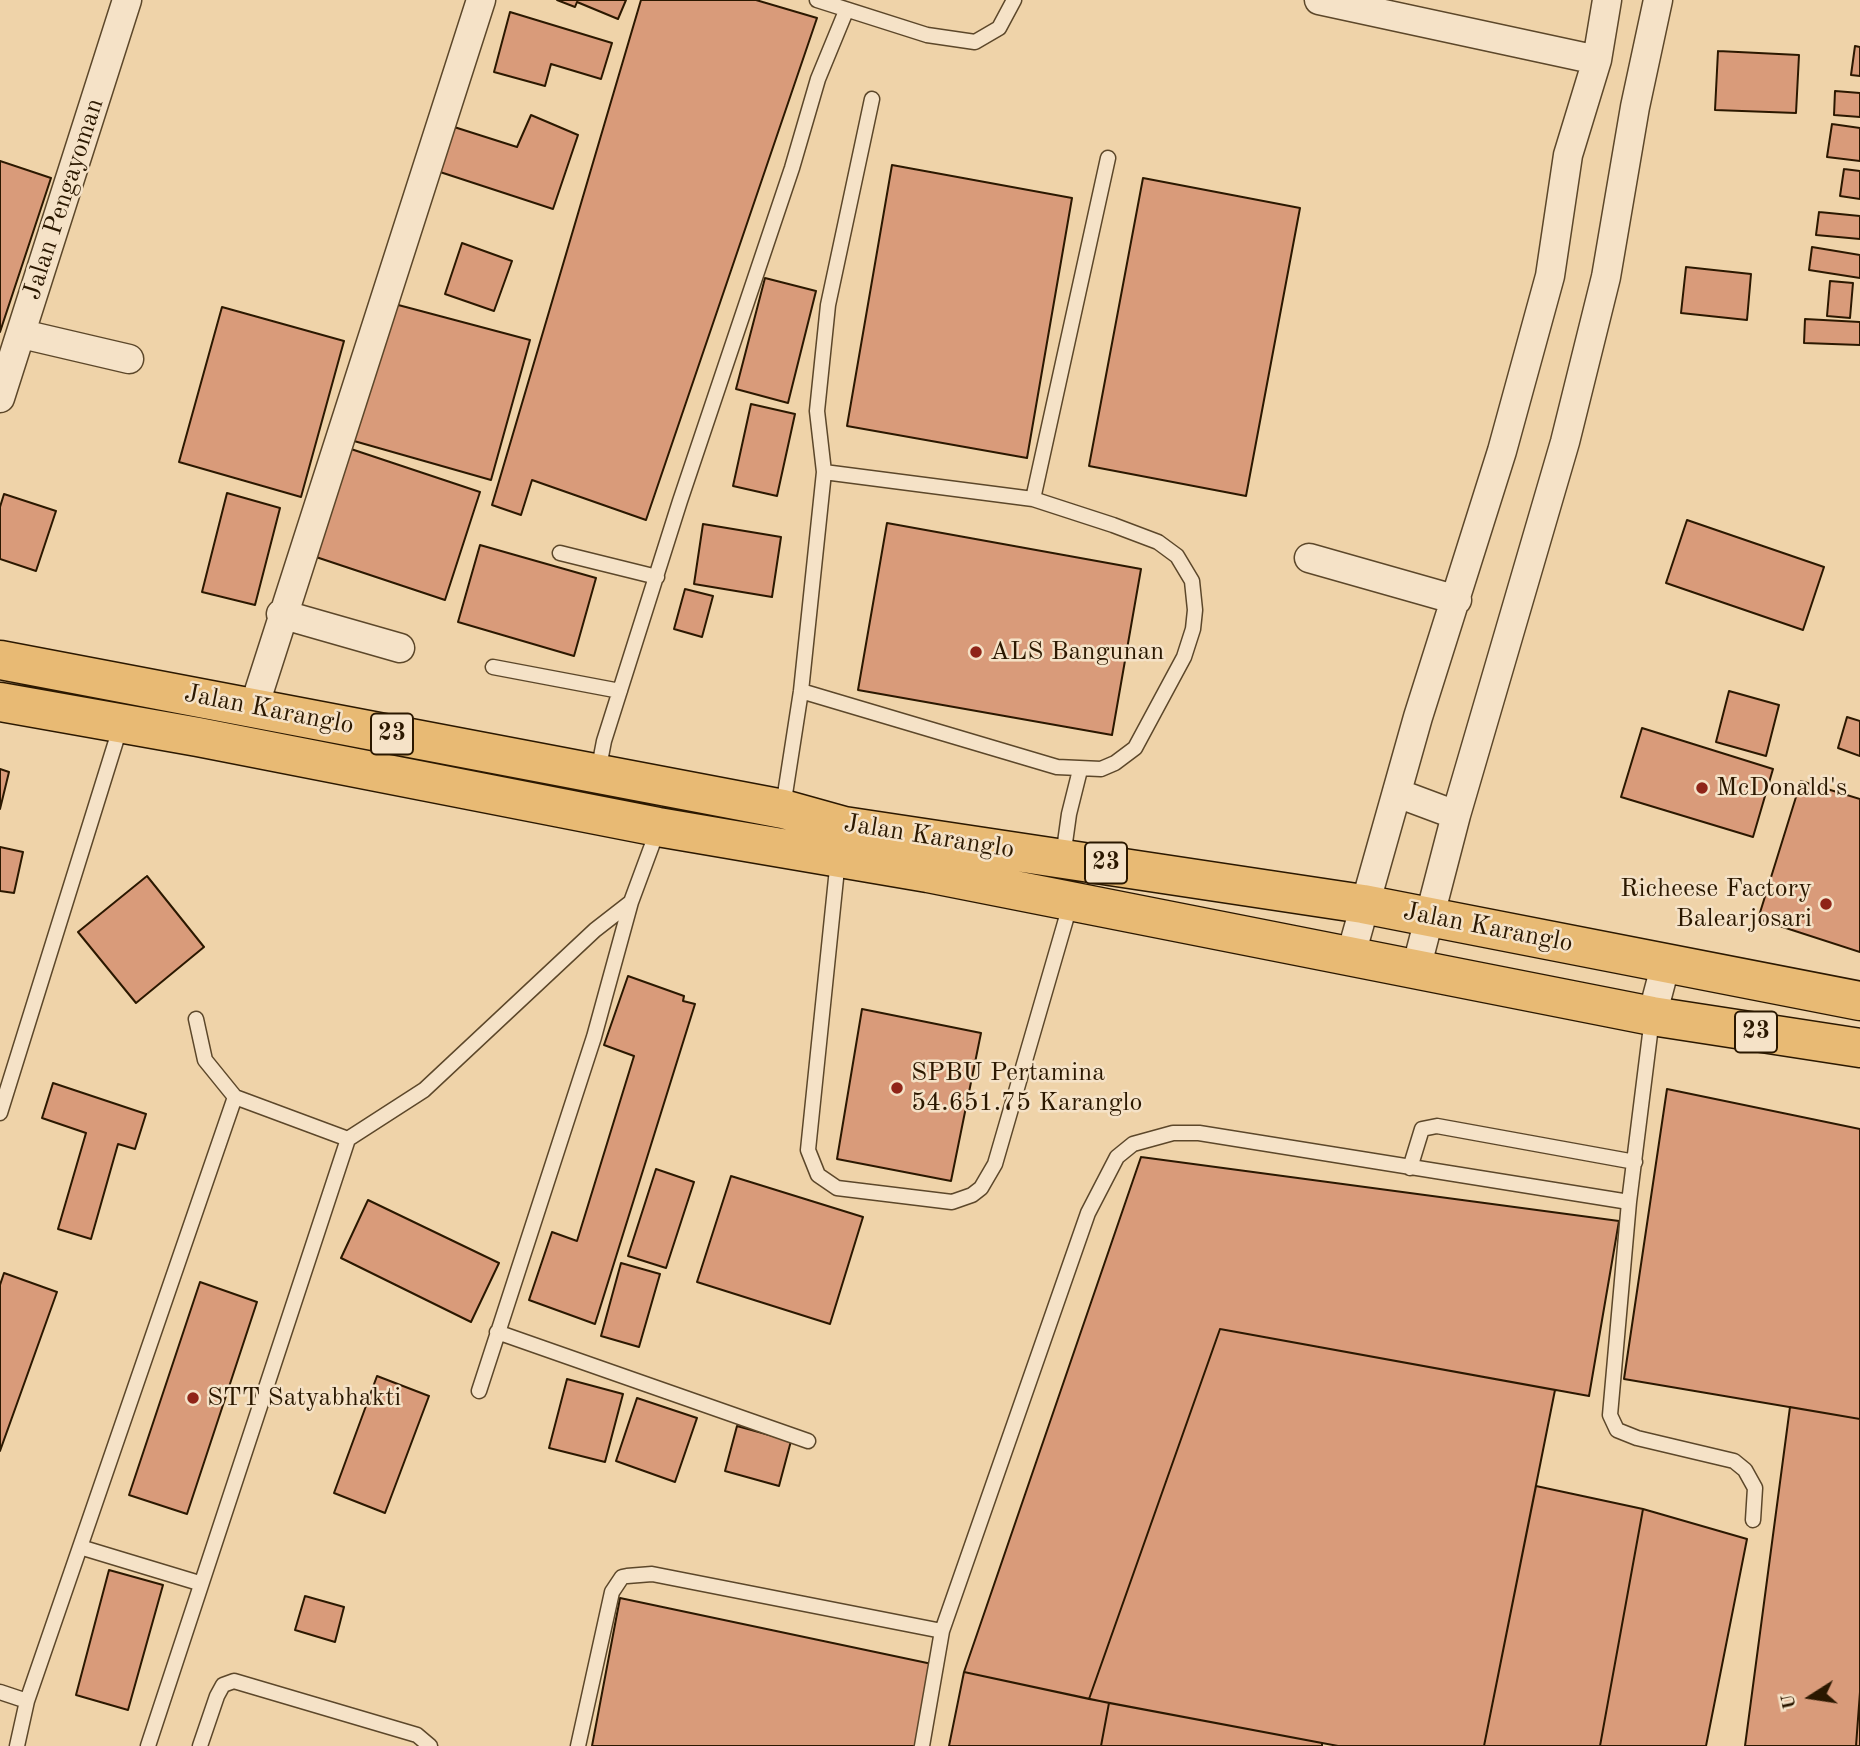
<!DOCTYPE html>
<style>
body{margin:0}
#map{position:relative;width:1860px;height:1746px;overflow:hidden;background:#efd3a9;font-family:"Old Standard TT",serif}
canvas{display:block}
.north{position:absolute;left:1776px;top:1662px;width:70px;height:70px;-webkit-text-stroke:5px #f5e2c7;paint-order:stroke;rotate:258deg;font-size:19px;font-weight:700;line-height:28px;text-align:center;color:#2b1800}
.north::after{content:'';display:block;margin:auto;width:24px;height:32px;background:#2b1800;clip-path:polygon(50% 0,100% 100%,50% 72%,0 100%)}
</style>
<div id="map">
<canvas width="1860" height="1746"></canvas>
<div class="north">U</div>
</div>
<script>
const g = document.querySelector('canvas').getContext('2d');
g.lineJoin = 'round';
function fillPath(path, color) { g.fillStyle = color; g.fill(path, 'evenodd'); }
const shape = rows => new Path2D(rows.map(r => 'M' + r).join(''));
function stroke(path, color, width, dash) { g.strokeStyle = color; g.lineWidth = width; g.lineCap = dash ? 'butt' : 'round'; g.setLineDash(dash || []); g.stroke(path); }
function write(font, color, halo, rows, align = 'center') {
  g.font = font + ' "Old Standard TT",serif'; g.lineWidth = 5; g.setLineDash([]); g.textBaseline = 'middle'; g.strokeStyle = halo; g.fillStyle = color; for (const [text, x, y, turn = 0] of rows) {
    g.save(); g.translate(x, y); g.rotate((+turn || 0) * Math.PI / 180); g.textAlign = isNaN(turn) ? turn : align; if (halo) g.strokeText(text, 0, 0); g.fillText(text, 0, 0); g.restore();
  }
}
const building = shape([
 [557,0,626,0,618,19,577,2,575,7,557,0],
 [641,0,756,0,817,18,646,520,532,480,521,515,492,505,641,0],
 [510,12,612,43,601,79,551,64,545,86,494,72,510,12],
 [1855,46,1860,47,1860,76,1851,75,1855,46],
 [1718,51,1799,55,1796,113,1715,110,1718,51],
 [1835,91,1860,93,1860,117,1834,115,1835,91],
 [531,115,578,135,553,209,437,171,451,126,517,147,531,115],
 [1832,124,1860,128,1860,161,1827,157,1832,124],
 [0,161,51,178,0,332,0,161],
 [892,165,1072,198,1027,458,847,426,892,165],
 [1844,169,1860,171,1860,199,1840,196,1844,169],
 [1143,178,1300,208,1246,496,1089,466,1143,178],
 [1819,212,1860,216,1860,239,1816,235,1819,212],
 [462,243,512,261,494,311,445,294,462,243],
 [1812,247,1860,255,1860,278,1809,270,1812,247],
 [1686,267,1751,274,1747,320,1681,313,1686,267],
 [765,278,816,291,788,403,736,389,765,278],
 [1830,281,1853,283,1850,318,1827,316,1830,281],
 [387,302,530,340,491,480,347,439,387,302],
 [222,307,344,341,301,497,179,462,222,307],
 [1805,319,1860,322,1860,345,1804,343,1805,319],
 [751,404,795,414,777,496,733,486,751,404],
 [345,447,480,492,445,600,310,555,345,447],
 [227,493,280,508,255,605,202,592,227,493],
 [4,494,56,511,36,571,0,559,0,507,4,494],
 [1687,520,1824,567,1803,630,1666,583,1687,520],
 [887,523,1141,569,1112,735,858,690,887,523],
 [703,524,781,537,772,597,694,584,703,524],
 [480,545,596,578,574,656,458,622,480,545],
 [685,589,713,596,702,637,674,629,685,589],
 [1729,691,1779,705,1766,756,1716,742,1729,691],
 [1847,717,1860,721,1860,756,1838,748,1847,717],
 [1642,728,1773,769,1753,837,1621,797,1642,728],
 [0,769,9,772,0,809,0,769],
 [1801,781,1860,799,1860,952,1758,919,1801,781],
 [0,847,23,852,14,893,0,891,0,847],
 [147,876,204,947,136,1003,78,932,147,876],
 [628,976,684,996,683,1001,695,1004,595,1324,529,1300,552,1232,577,1241,634,1056,604,1045,628,976],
 [862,1009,981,1033,951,1181,837,1159,862,1009],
 [53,1083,146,1114,135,1149,118,1144,91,1239,58,1229,86,1133,42,1118,53,1083],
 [1667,1089,1860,1129,1860,1419,1624,1379,1667,1089],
 [1141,1157,1619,1221,1589,1396,1220,1329,1089,1699,964,1672,1141,1157],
 [656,1169,694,1182,666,1268,628,1256,656,1169],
 [731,1176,863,1217,830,1324,697,1282,731,1176],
 [368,1200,499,1263,471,1322,341,1258,368,1200],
 [621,1263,660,1274,639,1347,601,1336,621,1263],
 [4,1273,57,1292,0,1451,0,1285,4,1273],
 [200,1282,257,1302,187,1514,129,1495,200,1282],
 [1220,1329,1555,1390,1484,1746,1338,1746,1089,1699,1220,1329],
 [377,1376,429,1396,385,1513,334,1493,377,1376],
 [567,1379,623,1394,605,1462,549,1448,567,1379],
 [637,1398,697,1418,675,1482,616,1461,637,1398],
 [1790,1407,1860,1419,1860,1692,1856,1746,1745,1746,1790,1407],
 [737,1426,791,1441,779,1486,725,1471,737,1426],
 [1536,1486,1643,1509,1600,1746,1484,1746,1536,1486],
 [1643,1509,1747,1539,1706,1746,1600,1746,1643,1509],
 [109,1570,163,1585,128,1710,76,1695,109,1570],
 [305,1596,344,1607,335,1642,295,1630,305,1596],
 [620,1598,932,1664,916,1746,592,1746,620,1598],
 [964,1672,1109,1703,1101,1746,949,1746,964,1672],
 [1860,1692,1860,1746,1856,1746,1860,1692],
 [1109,1703,1322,1743,1322,1746,1101,1746,1109,1703]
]);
fillPath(building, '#d99b7a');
stroke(building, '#2b1800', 2);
const lane = shape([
 [817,0,927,35,975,42,999,28,1014,0],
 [1033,499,1108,158],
 [560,553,657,577],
 [493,667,620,691],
 [801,691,1057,767,1101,769,1115,763,1135,748,1184,657,1193,629,1195,610,1192,581,1177,556,1158,542,1113,525,1033,499,824,472],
 [598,772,604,741,680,501,792,168,818,79,846,11],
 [783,807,801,691,824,472,817,411,828,305,872,99],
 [1063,857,1069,814,1080,770],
 [838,859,808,1150,818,1175,837,1188,952,1202,972,1195,981,1188,995,1164,1071,902],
 [1652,1018,1629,1202,1610,1415,1617,1430,1637,1438,1734,1461,1745,1470,1755,1488,1753,1520],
 [196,1019,205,1060,235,1097,348,1139],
 [0,1113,121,725],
 [1410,1168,1422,1129,1437,1126,1635,1162],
 [497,1332,808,1441],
 [479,1391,594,1037,631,902,658,829],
 [80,1547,199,1583],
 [0,1692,27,1701],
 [17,1746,27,1701,235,1097],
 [148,1746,348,1139,424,1090,595,930,631,902],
 [200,1746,217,1696,223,1685,234,1681,417,1735,430,1746],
 [578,1746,612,1592,622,1577,627,1576,652,1574,942,1631],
 [922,1746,942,1631,1088,1213,1117,1157,1133,1144,1173,1133,1199,1133,1629,1202]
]);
const street = shape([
 [1319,0,1597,60],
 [22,334,129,359],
 [0,398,127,0],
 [1309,558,1457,600],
 [281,614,400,648],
 [254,707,481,0],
 [1397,793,1456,815],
 [1350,958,1418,717,1502,451,1550,276,1568,155,1597,60,1607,0],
 [1416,969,1456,815,1565,442,1606,277,1635,107,1658,0],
 [1652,1016,1666,963]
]);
const highway = shape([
 [0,660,783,809,844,826,1363,904,1860,1001],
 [0,702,198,737,658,827,928,873,1652,1016,1860,1048]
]);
stroke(lane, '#5c472a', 17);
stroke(street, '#5c472a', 31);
stroke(highway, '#2b1800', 41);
stroke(lane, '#f5e2c7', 14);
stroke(street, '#f5e2c7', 28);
stroke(highway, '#e8ba74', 38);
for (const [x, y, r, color] of [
 [976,652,7,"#8f2418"],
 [1702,788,7,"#8f2418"],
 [1826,904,7,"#8f2418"],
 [897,1088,7,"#8f2418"],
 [193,1398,7,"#8f2418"]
]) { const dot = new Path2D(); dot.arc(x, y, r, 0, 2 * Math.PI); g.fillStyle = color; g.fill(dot); stroke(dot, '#f5e2c7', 2.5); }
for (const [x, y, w] of [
 [392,734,42],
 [1106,863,42],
 [1756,1032,42]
]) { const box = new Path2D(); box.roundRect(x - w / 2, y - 20.5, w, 41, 5); g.fillStyle = '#f5e2c7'; g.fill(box); stroke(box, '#2b1800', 2); }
write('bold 24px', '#2b1800', null, [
 ["23",392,734],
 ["23",1106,863],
 ["23",1756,1032]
]);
write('26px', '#2b1800', '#f5e2c7', [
 ["Jalan Pengayoman",64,199,-72],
 ["Jalan Karanglo",269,710,11],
 ["Jalan Karanglo",929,837,9],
 ["Jalan Karanglo",1488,928,11]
]);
write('26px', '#2b1800', '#f5e2c7', [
 ["ALS Bangunan",990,652],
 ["McDonald's",1716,788],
 ["Richeese Factory",1812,889,"right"],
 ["Balearjosari",1812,919,"right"],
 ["SPBU Pertamina",911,1073],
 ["54.651.75 Karanglo",911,1103],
 ["STT Satyabhakti",207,1398]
], 'left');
</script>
